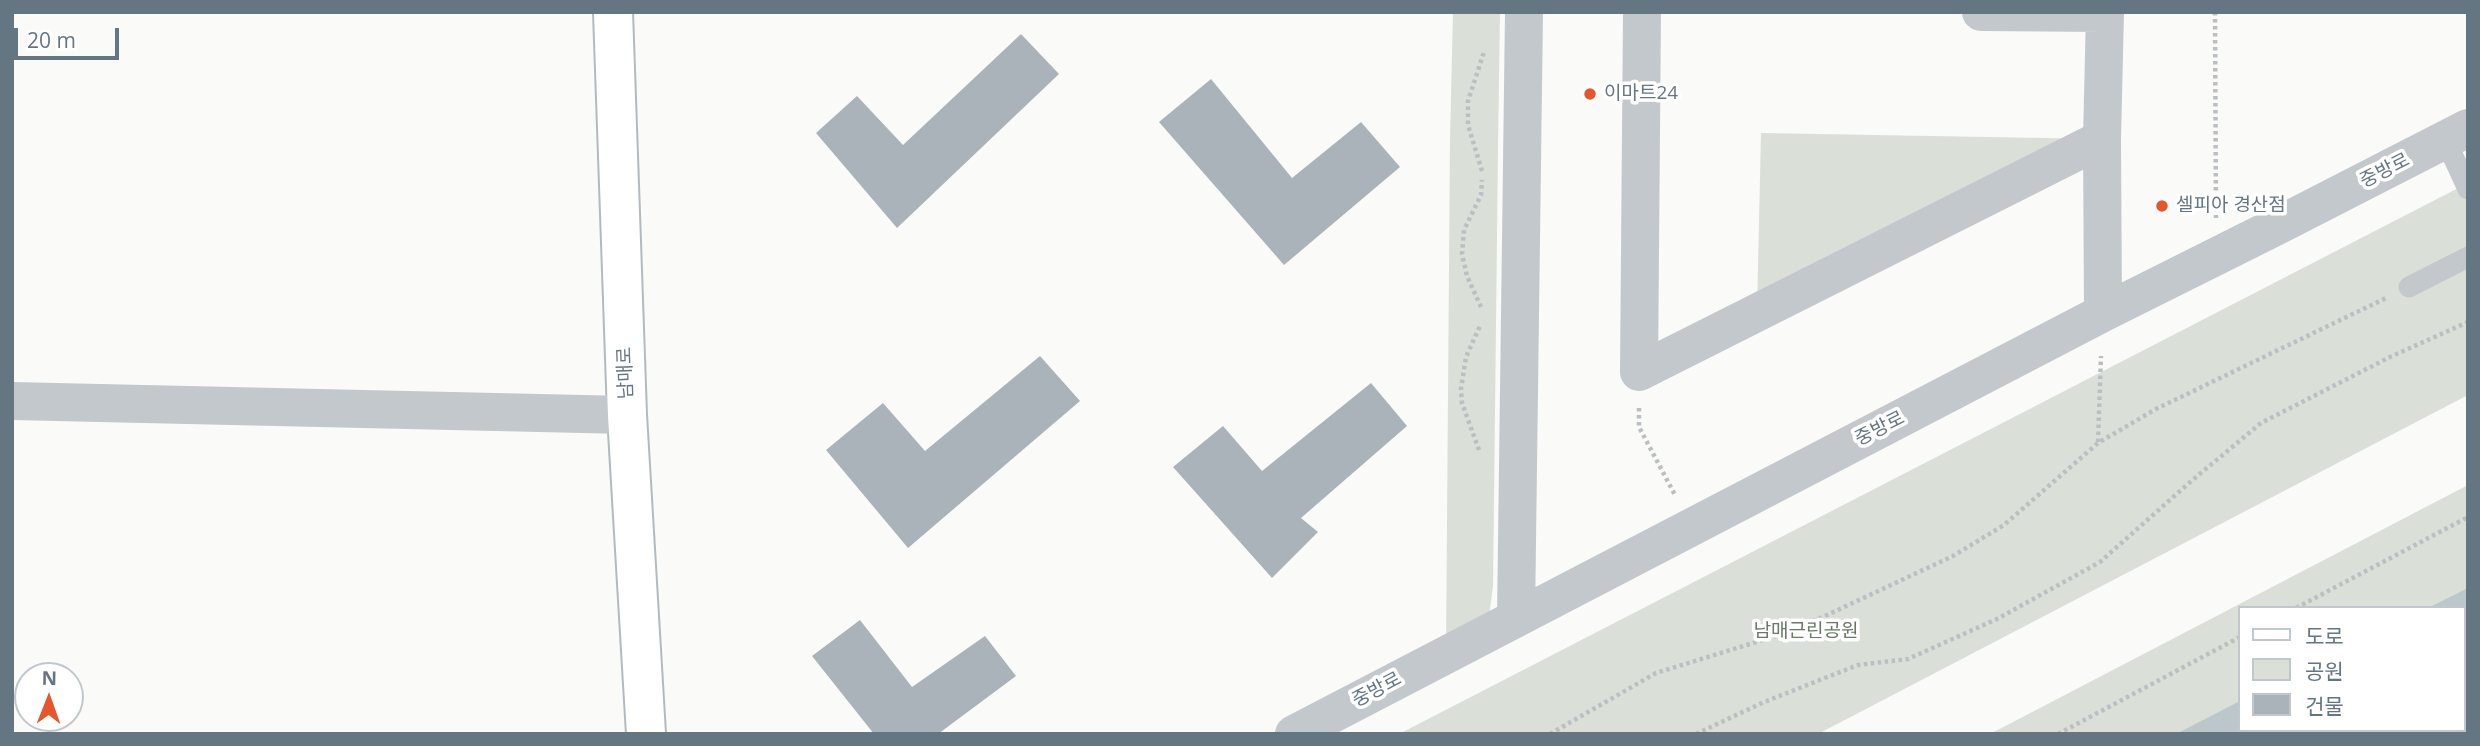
<!DOCTYPE html>
<meta charset="utf-8">
<style>
body{margin:0}
#map{position:relative;width:2480px;height:746px;overflow:hidden;background:#fafaf8;font-family:"Open Sans","Noto Sans KR",sans-serif}
canvas{display:block}
.frame{position:absolute;inset:0;border:14px solid #657683;pointer-events:none}
.legend{position:absolute;left:2238px;top:606px;width:228px;height:126px;box-sizing:border-box;background:#fff;border:2px solid #c1c8cd;margin:0;padding:9px 12px;list-style:none;font-size:21px;color:#657683}
.legend li{display:flex;align-items:center;gap:14px;height:35px}
.legend b{width:35px;border:2px solid #c1c8cd}
.north{position:absolute;left:14px;top:662px;width:70px;height:70px;box-sizing:border-box;background:#fff;border:2px solid #c1c8cd;border-radius:50%;rotate:1deg;font-size:19px;font-weight:700;line-height:28px;text-align:center;color:#657683}
.north::after{content:'';display:block;margin:auto;width:24px;height:32px;background:#e4572e;clip-path:polygon(50% 0,100% 100%,50% 72%,0 100%)}
.scale{position:absolute;left:14px;top:28px;width:105px;height:32px;box-sizing:border-box;border:4px solid #657683;border-top:0;padding-left:9px;font-size:21px;line-height:24px;white-space:nowrap;color:#657683;-webkit-text-stroke:5px #fff;paint-order:stroke}
</style>
<div id="map">
<canvas width="2480" height="746"></canvas>
<div class="frame"></div>
<ul class="legend">
<li><b style="height:9px;background:#fff"></b>도로</li>
<li><b style="height:19px;background:#dadfd7"></b>공원</li>
<li><b style="height:19px;background:#aab3b9"></b>건물</li>
</ul>
<div class="north">N</div>
<div class="scale">20 m</div>
</div>
<script>
const g = document.querySelector('canvas').getContext('2d');
g.lineJoin = 'round';
function fillPath(path, color) { g.fillStyle = color; g.fill(path, 'evenodd'); }
const shape = rows => new Path2D(rows.map(r => 'M' + r).join(''));
function stroke(path, color, width, dash) { g.strokeStyle = color; g.lineWidth = width; g.lineCap = dash ? 'butt' : 'round'; g.setLineDash(dash || []); g.stroke(path); }
function write(font, color, halo, rows, align = 'center') {
  g.font = font + ' "Open Sans","Noto Sans KR",sans-serif'; g.lineWidth = 7; g.setLineDash([]); g.textBaseline = 'middle'; g.strokeStyle = halo; g.fillStyle = color; for (const [text, x, y, turn = 0] of rows) {
    g.save(); g.translate(x, y); g.rotate((+turn || 0) * Math.PI / 180); g.textAlign = isNaN(turn) ? turn : align; if (halo) g.strokeText(text, 0, 0); g.fillText(text, 0, 0); g.restore();
  }
}
fillPath(shape([
 [1453,12,1500,12,1498,148,1493,586,1487,632,1446,654,1450,140],
 [1761,133,2102,139,1757,312],
 [2468,183,2468,395,1818,734,1399,734],
 [2468,485,2468,734,1990,734],
 [2240,608,2464,608,2464,730,2240,730]
]), '#dadfd7');
fillPath(shape([
 [2468,588,2468,734,2176,734,2240,701,2240,730,2464,730,2464,608,2428,608]
]), '#bbc7cb');
fillPath(shape([
 [1021,34,1059,74,897,228,816,133,857,96,903,145],
 [1211,79,1292,178,1361,122,1400,167,1284,265,1159,122],
 [1040,356,1080,401,908,548,826,450,883,403,925,451],
 [1371,383,1407,426,1301,518,1318,532,1272,578,1173,467,1223,426,1262,471],
 [860,620,912,687,985,636,1016,676,938,734,874,734,812,656]
]), '#aab3b9');
const secondary = shape([
 [613,12,627,415,646,734]
]);
stroke(secondary, '#b3babf', 42);
stroke(shape([
 [2215,12,2216,218],
 [1482,171,1468,125,1468,101,1484,52],
 [1481,307,1467,276,1462,254,1464,230,1481,195,1482,180],
 [1639,408,1639,427,1675,495],
 [2098,442,2101,356],
 [1479,450,1462,403,1461,389,1466,357,1480,326],
 [2296,608,2468,517],
 [1550,734,1656,673,1795,630,1953,556,2004,525,2098,443,2156,409,2386,298],
 [1696,734,1764,702,1858,665,1908,659,1997,619,2100,562,2189,483,2261,423,2390,357,2468,322],
 [2058,734,2240,637]
]), '#bbbfc2', 4.5, [3.5, 3.5]);
stroke(shape([
 [2445,139,2468,189],
 [2409,287,2468,257]
]), '#c3c8cc', 21);
stroke(shape([
 [1642,12,1639,372,2102,139],
 [1981,12,2105,13],
 [2103,313,2102,139,2105,12],
 [12,401,627,415],
 [1516,618,1524,12],
 [1294,734,2103,313,2277,226,2468,128]
]), '#c3c8cc', 38);
stroke(secondary, '#fff', 38);
for (const [x, y, r, color] of [
 [1590,94,7,"#e4572e"],
 [2162,206,7,"#e4572e"]
]) { const dot = new Path2D(); dot.arc(x, y, r, 0, 2 * Math.PI); g.fillStyle = color; g.fill(dot); stroke(dot, '#fff', 2.5); }
write('19px', '#657683', '#fff', [
 ["이마트24",1604,94],
 ["셀피아 경산점",2176,206]
], 'left');
write('19px', '#657683', '#fff', [
 ["중방로",2385,171,-27],
 ["남매로",626,373,-92],
 ["중방로",1880,429,-27],
 ["중방로",1377,690,-28]
]);
write('19px', '#687a64', '#fff', [
 ["남매근린공원",1806,632]
]);
</script>
